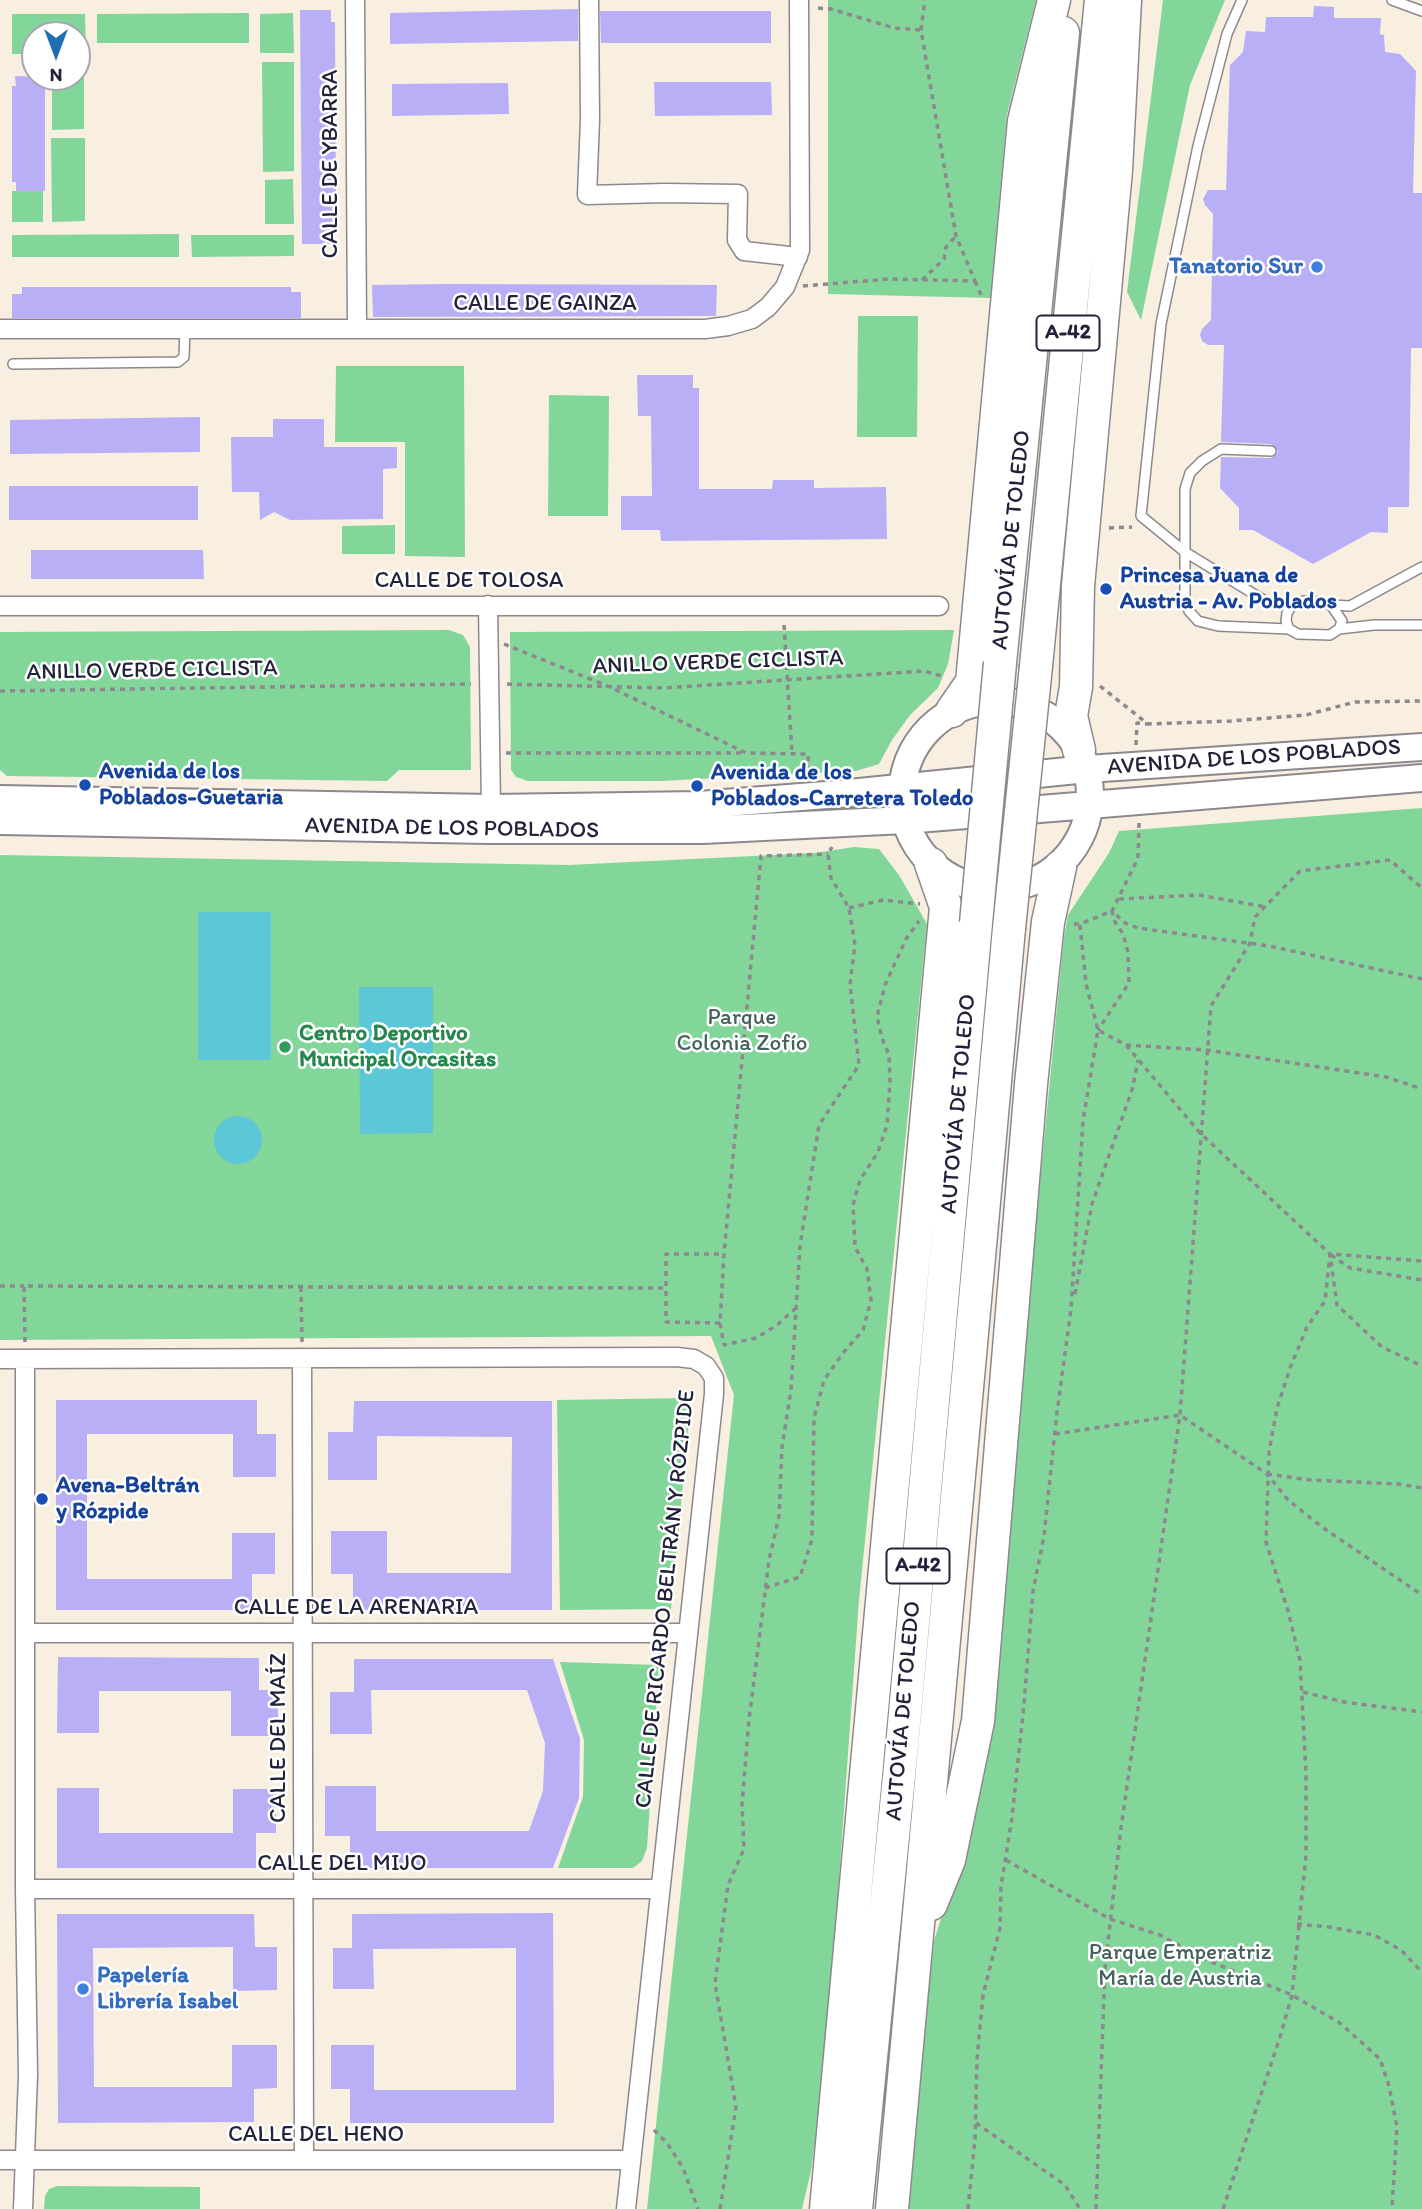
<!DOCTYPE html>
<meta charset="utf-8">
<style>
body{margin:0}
#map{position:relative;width:1422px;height:2209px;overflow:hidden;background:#f8efe0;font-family:Itim,sans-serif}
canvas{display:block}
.north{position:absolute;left:21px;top:21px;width:70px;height:70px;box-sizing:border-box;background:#fff;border:2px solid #a7a7b1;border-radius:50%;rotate:180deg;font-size:19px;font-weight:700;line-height:28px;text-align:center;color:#22223b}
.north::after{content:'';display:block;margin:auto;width:24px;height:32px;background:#1f6fb2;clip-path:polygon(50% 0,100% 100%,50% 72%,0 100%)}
</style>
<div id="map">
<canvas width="1422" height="2209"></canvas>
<div class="north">N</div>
</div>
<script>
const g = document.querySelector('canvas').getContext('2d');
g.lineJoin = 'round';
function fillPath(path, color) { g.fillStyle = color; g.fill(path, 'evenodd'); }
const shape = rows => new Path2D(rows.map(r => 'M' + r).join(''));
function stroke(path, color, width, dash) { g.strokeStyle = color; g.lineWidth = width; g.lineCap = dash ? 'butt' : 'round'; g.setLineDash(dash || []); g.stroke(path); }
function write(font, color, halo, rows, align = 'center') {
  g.font = font + ' Itim,sans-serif'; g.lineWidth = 5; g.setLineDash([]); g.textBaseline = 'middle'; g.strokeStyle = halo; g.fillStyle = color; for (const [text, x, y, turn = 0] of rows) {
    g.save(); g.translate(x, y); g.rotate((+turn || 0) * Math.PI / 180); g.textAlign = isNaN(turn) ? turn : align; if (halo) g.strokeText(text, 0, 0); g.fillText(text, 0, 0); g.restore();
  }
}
fillPath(shape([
 [828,0,1036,0,1007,114,991,298,828,294],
 [1163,0,1225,0,1190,85,1141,320,1127,292],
 [249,13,249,43,97,43,97,14],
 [293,13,294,53,260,53,260,14],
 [12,14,85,14,86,54,77,54,77,35,35,35,35,54,12,54],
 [262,62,294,62,294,171,263,172],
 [77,67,84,67,84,129,52,130,52,77,77,77],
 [51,138,85,138,85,221,52,222],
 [293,179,294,224,265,224,265,180],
 [12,191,43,191,43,222,12,222],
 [179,234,179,257,12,257,12,235],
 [191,235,294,235,294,256,192,257],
 [858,316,918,316,917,437,857,437],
 [336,366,464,366,465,557,405,556,405,442,335,442],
 [549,395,609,396,608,516,548,516],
 [395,525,395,554,342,554,342,526],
 [449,630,463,635,470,647,471,770,399,770,387,781,7,776,0,770,0,632],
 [954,630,948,664,938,688,910,715,892,740,879,764,856,771,660,781,528,781,516,777,511,770,510,632],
 [1422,808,1422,2209,906,2209,934,1941,966,1837,986,1733,1064,937,1068,915,1109,853,1119,831],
 [854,847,879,849,899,875,927,924,859,1600,826,2061,811,2171,802,2209,647,2209,734,1395,711,1336,0,1340,0,855,569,865,815,853],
 [691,1398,671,1609,560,1610,557,1400],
 [560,1662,659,1665,647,1848,642,1861,633,1868,558,1868,583,1797,584,1740],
 [57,2186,200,2187,200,2209,44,2209,45,2196,49,2189]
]), '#82d699');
fillPath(shape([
 [198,912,271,912,271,1060,198,1060],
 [359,987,433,987,433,1133,360,1134],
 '214 1140a24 24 0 1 1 48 0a24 24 0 1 1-48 0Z'
]), '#5cc7d6');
fillPath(shape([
 [1314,6,1334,7,1334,18,1381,18,1380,34,1384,35,1385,52,1400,54,1416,71,1413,193,1422,193,1422,348,1411,348,1409,507,1388,507,1388,533,1371,532,1313,564,1253,530,1239,530,1239,508,1220,488,1221,457,1271,458,1276,455,1278,451,1271,444,1221,442,1224,345,1208,345,1202,341,1200,335,1202,329,1211,320,1213,214,1205,205,1203,199,1208,190,1226,190,1230,65,1243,52,1246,31,1265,32,1266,17,1313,17],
 [578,9,578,41,390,44,390,13],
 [300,10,331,10,331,22,335,22,336,235,331,235,331,244,302,244],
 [600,11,771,11,771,43,601,43],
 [15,76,45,77,45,191,16,191,16,182,12,182,12,86,16,86],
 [654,82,771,82,772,115,655,116],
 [508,83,509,114,392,116,392,84],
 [448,284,717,285,716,316,373,317,372,285],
 [22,287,291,287,291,292,301,292,301,318,12,318,12,294,22,294],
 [637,375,693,375,693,388,699,388,699,489,772,489,773,480,814,480,814,488,886,487,887,539,661,541,660,530,621,530,621,496,652,496,651,416,638,416],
 [200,417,200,452,10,454,10,420],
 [273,419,324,419,324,447,397,447,397,468,383,469,383,519,290,520,274,512,260,520,259,492,232,492,231,437,273,437],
 [9,486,198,486,198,520,9,520],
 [31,550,203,550,204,579,31,579],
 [56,1400,257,1400,257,1434,276,1434,276,1477,233,1477,233,1434,87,1434,87,1579,232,1579,232,1533,275,1533,275,1574,252,1574,252,1610,56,1610],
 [354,1401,552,1401,552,1610,353,1610,353,1574,331,1574,331,1531,387,1531,387,1573,511,1573,512,1437,377,1436,377,1480,328,1480,328,1432,353,1432],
 [58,1657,259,1658,259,1690,278,1690,278,1736,231,1736,231,1691,99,1691,99,1733,57,1733],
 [354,1659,553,1659,580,1739,579,1798,553,1868,350,1868,350,1836,325,1836,325,1786,376,1786,376,1831,529,1831,543,1791,545,1743,527,1690,371,1690,372,1734,330,1734,330,1692,354,1692],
 [57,1788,99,1788,99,1833,233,1833,233,1789,276,1789,276,1833,256,1833,256,1868,57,1868],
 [553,1913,554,2123,350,2123,350,2089,331,2089,331,2045,374,2045,374,2090,516,2090,516,1948,373,1949,374,1989,333,1989,333,1948,352,1948,352,1914],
 [57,1914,254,1914,255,1947,277,1947,277,1990,233,1991,233,1947,93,1948,94,2087,232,2087,232,2045,277,2045,277,2088,254,2089,254,2122,58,2123]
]), '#b8aff7');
const lane = shape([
 [1242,0,1227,34,1198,146,1161,324,1141,516,1185,552,1267,602,1292,605,1304,601,1322,602,1331,605,1342,621,1339,629,1330,635,1298,634,1289,629,1286,621,1287,613,1292,605],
 [1392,0,1422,11],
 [13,364,178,362,184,357,185,328],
 [1271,451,1221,449,1202,461,1190,473,1185,489,1185,598,1189,611,1198,621,1218,626,1289,629],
 [1331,605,1350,606,1422,567],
 [1339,629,1374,625,1422,625]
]);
const street = shape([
 [355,0,357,327],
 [589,0,590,120,587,195,665,193,738,194,737,240,744,251,798,257],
 [0,329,705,329,728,326,752,319,768,307,785,287,800,250,799,0],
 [488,605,491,808],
 [0,606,939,606],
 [302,1358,304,2159],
 [0,1359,677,1357,694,1359,706,1366,714,1378,714,1394,626,2209],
 [26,1633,687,1633],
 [25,1889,659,1889],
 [0,2160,631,2160],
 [23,2209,28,2075,25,1889,25,1359]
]);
const primary = shape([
 '902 795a94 94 0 1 1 188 0a94 94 0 1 1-188 0Z',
 [0,799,491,808,699,805,839,794,1087,769,1422,747],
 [0,821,488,830,703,830,905,820,1422,778]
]);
const highway = shape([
 [1000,663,1063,33],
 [1036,666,1101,0],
 [952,711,972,682,1024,121,1054,0],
 [1079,750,1071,716,1076,687,1078,586,1116,170,1125,0],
 [931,1904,949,1860,978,1721,1031,1084,1048,922,1060,867],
 [826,2209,946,907,931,864],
 [856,2209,902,1746,976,923],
 [892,2209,1009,928]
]);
stroke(lane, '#8d888e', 12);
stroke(street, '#8d888e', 21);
stroke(primary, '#8d888e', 30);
stroke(highway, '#8d888e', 35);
stroke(shape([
 [818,8,831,9,894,28,921,30],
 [922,280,944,259,946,247,956,236],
 [975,281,981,295],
 [803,286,889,279,975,281,956,236,921,30,925,0],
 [1109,528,1132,527],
 [784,625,792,753],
 [504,644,610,687,746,753,808,754,809,773],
 [507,684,662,688,924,671,945,677],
 [1100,686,1148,724,1231,721,1306,715,1355,702,1422,701],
 [0,691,471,684],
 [1136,745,1137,723,1148,724],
 [506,753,744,753],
 [1139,823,1138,858,1112,911,1125,923,1138,928,1269,946,1422,979],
 [1119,899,1199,895,1266,907],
 [849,908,883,900,920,904],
 [1074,924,1080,924,1112,911,1115,922,1123,934,1128,952,1129,983,1098,1030],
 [1080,925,1086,984,1098,1030],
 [1126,1045,1206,1050,1386,1077,1422,1089],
 [1331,1255,1350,1268,1422,1280],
 [0,1286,24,1286],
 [301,1287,302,1342],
 [1075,1294,1092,1204,1132,1090,1138,1060],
 [796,1308,777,1325,756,1338,724,1345,720,1323,724,1254,761,856,828,854],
 [720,1323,666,1322,666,1254,724,1254],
 [25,1342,24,1286,666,1288],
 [1055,1434,1180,1415,1267,1474,1288,1500,1322,1527,1422,1595],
 [1267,1474,1310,1480,1399,1484,1422,1488],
 [765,1588,800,1577,812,1539,814,1418,824,1380,843,1353,863,1330,871,1300,867,1269,855,1247,853,1205,860,1180,878,1152,887,1125,890,1081,889,1055,882,1038,877,1017,885,985,906,939,919,921],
 [1303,1692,1344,1702,1422,1712],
 [1006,1860,1110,1919,1160,1935,1204,1959,1292,1995,1340,2023,1380,2059,1389,2086,1397,2127,1392,2209],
 [1297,1924,1329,1927,1374,1935,1401,1950,1422,1972],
 [976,2123,1065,2185,1080,2209],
 [654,2130,667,2143,683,2168,698,2209],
 [720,2209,736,2107,715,1983,728,1885,744,1849,742,1804,749,1720,769,1560,779,1516,782,1447,791,1390,800,1246,819,1125,859,1065,850,984,855,945,849,908,831,878,828,854,832,847],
 [968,2209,975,2139,977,2059,983,1995,1000,1928,1001,1886,1012,1818,1024,1704,1033,1591,1044,1536,1057,1412,1071,1309,1083,1121,1098,1030,1126,1045,1200,1133,1330,1254,1337,1305,1382,1347,1422,1366],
 [1096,2209,1105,1968,1121,1828,1180,1415,1211,1006,1250,943,1255,917,1300,871,1390,860,1422,888],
 [1223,2209,1280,2037,1292,1995,1306,1855,1306,1774,1300,1660,1288,1611,1266,1542,1269,1452,1277,1408,1290,1368,1307,1327,1325,1301,1330,1254,1422,1261]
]), '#8d888e', 3.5, [5, 5]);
stroke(lane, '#fff', 9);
stroke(street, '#fff', 18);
stroke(primary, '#fff', 26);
stroke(highway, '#fff', 32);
const highwayBridge = shape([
 [976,923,1000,663],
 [1009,928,1036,666]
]);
stroke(highwayBridge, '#8d888e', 35, []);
stroke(highwayBridge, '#fff', 32);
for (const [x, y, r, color] of [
 [1317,267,7,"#3f7fe0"],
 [1106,589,7,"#1a4fb4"],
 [85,785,7,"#1a4fb4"],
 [697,786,7,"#1a4fb4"],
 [285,1047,7,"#2e9e5b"],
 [42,1499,7,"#1a4fb4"],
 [83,1989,7,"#3f7fe0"]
]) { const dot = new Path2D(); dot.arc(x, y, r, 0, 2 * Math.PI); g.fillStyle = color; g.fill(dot); stroke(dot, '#fff', 2.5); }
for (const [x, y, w] of [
 [1068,333,63],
 [918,1566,63]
]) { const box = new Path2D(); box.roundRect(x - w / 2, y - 17.5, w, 35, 5); g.fillStyle = '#fff'; g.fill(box); stroke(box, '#22223b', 2); }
write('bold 21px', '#22223b', null, [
 ["A-42",1068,333],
 ["A-42",918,1566]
]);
write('23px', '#22223b', '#fff', [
 ["CALLE DE YBARRA",331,164,-90],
 ["CALLE DE GAINZA",545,304],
 ["AUTOVÍA DE TOLEDO",1012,540,-84],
 ["CALLE DE TOLOSA",469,581],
 ["ANILLO VERDE CICLISTA",718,663,-2],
 ["ANILLO VERDE CICLISTA",152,671,-1],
 ["AVENIDA DE LOS POBLADOS",1254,758,-4],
 ["AVENIDA DE LOS POBLADOS",452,829,1],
 ["AUTOVÍA DE TOLEDO",959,1104,-85],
 ["CALLE DE RICARDO BELTRÁN Y RÓZPIDE",666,1599,-84],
 ["CALLE DE LA ARENARIA",356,1608],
 ["AUTOVÍA DE TOLEDO",904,1711,-85],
 ["CALLE DEL MAÍZ",279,1738,-90],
 ["CALLE DEL MIJO",342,1864],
 ["CALLE DEL HENO",316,2135]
]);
write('bold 23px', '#366cbe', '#fff', [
 ["Tanatorio Sur",1303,267],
 ["Papelería",97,1976,"left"],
 ["Librería Isabel",97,2002,"left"]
], 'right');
write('bold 23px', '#164399', '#fff', [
 ["Princesa Juana de",1120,576],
 ["Austria - Av. Poblados",1120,602],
 ["Avenida de los",99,772],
 ["Poblados-Guetaria",99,798],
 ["Avenida de los",711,773],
 ["Poblados-Carretera Toledo",711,799],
 ["Avena-Beltrán",56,1486],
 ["y Rózpide",56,1512]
], 'left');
write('23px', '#44615c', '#fff', [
 ["Parque",742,1018],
 ["Colonia Zofío",742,1044],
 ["Parque Emperatriz",1180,1953],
 ["María de Austria",1180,1979]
]);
write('bold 23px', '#27864d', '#fff', [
 ["Centro Deportivo",299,1034],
 ["Municipal Orcasitas",299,1060]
], 'left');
</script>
